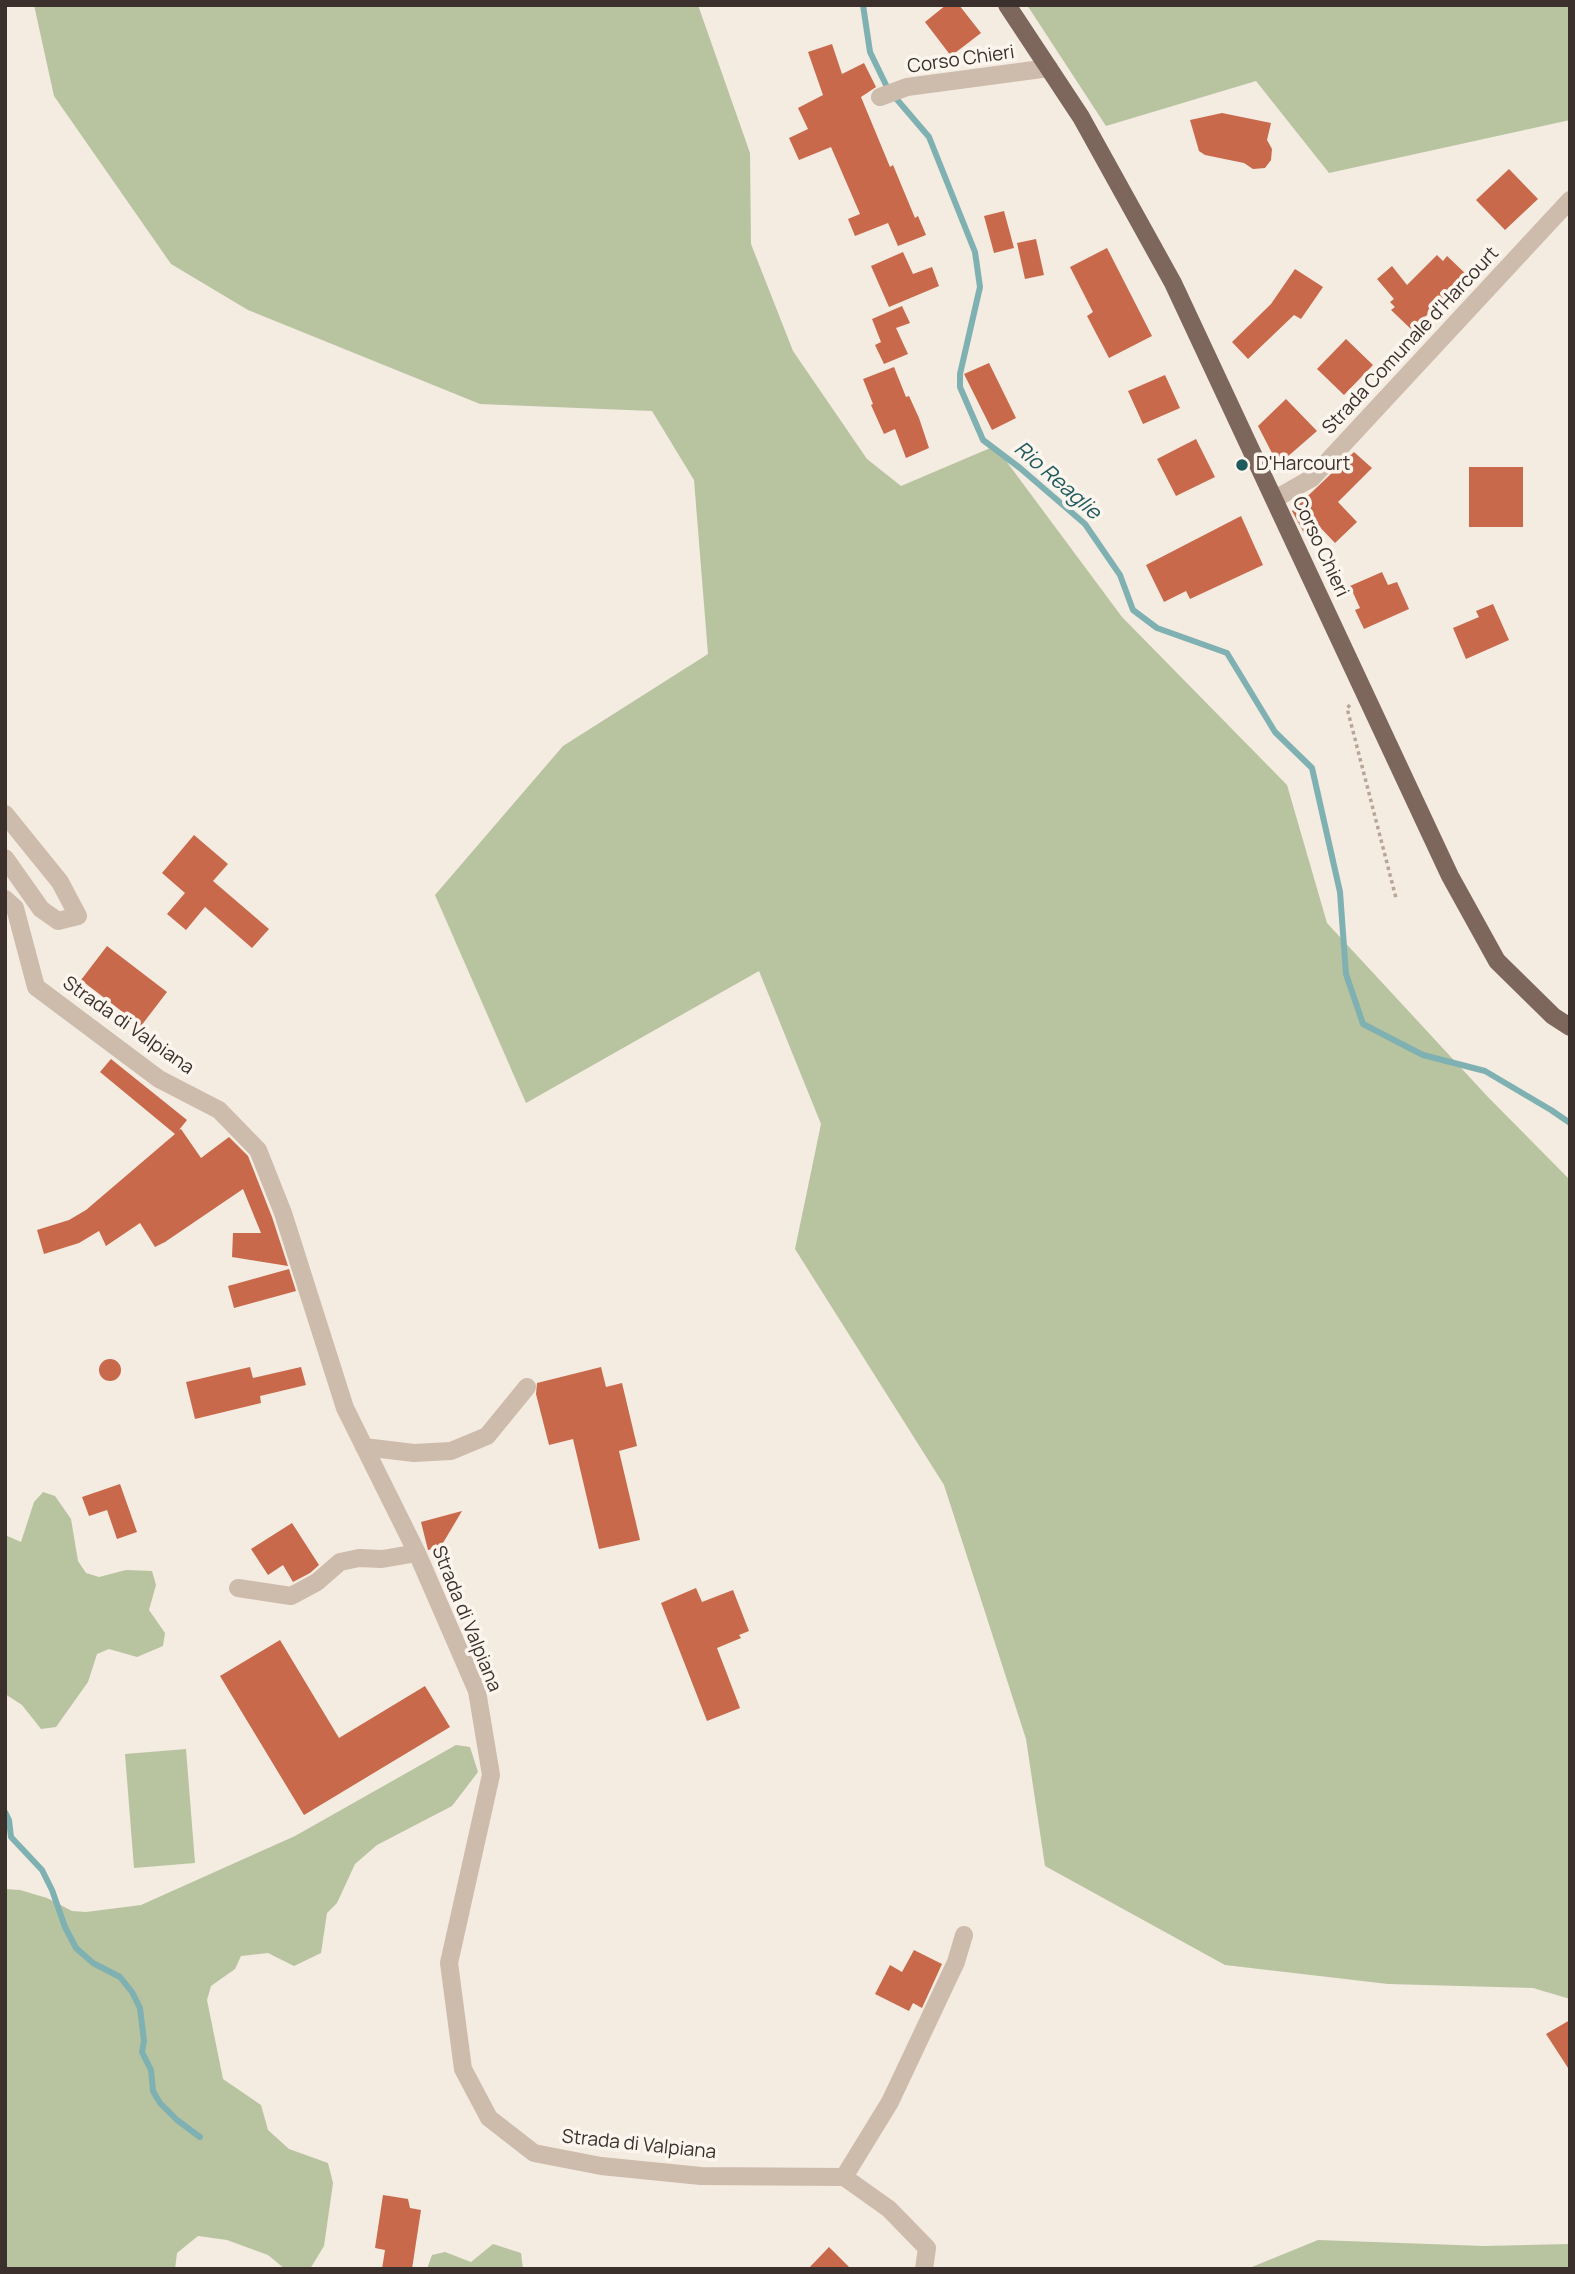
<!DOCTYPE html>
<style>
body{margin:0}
#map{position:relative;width:1575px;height:2274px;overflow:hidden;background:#f4ebe1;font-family:Manrope,sans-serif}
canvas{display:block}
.frame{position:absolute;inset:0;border:7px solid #3b302b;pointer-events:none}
</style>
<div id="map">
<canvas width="1575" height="2274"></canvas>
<div class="frame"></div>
</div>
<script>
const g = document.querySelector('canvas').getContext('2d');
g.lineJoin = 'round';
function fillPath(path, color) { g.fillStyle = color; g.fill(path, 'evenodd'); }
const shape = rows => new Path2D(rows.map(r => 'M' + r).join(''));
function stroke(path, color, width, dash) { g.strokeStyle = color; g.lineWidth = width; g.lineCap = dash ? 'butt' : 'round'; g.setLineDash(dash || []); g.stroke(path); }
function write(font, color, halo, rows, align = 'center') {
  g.font = font + ' Manrope,sans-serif'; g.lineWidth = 7; g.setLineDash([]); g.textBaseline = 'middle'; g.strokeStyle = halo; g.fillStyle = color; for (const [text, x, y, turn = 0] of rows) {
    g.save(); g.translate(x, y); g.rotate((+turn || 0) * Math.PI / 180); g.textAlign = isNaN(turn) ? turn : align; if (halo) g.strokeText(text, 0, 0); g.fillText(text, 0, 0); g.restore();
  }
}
fillPath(shape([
 [34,5,698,5,750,153,751,244,793,351,867,459,901,486,995,446,1122,617,1287,785,1327,923,1487,1096,1570,1180,1570,1999,1533,1988,1388,1984,1225,1965,1045,1866,1026,1739,944,1485,795,1249,821,1124,759,971,526,1103,435,895,563,746,708,654,694,480,652,411,480,404,248,310,171,264,54,96],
 [1027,5,1570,5,1570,120,1329,173,1256,81,1106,126],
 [43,1492,55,1496,71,1519,78,1561,86,1573,99,1577,126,1570,152,1571,156,1585,149,1610,165,1633,163,1646,137,1657,109,1649,97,1654,88,1682,56,1727,41,1729,22,1705,5,1694,5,1535,21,1542,34,1502],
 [456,1745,470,1747,478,1772,452,1806,377,1845,355,1864,337,1903,327,1913,321,1953,294,1966,268,1953,241,1956,235,1969,211,1986,207,2000,223,2079,261,2105,268,2130,289,2149,328,2163,333,2183,324,2246,310,2269,285,2269,268,2255,227,2240,198,2236,177,2253,175,2269,5,2269,5,1889,20,1890,47,1898,72,1911,86,1912,141,1905,295,1836],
 [186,1749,195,1863,134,1868,125,1754],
 [1318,2240,1484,2246,1570,2244,1570,2269,1247,2269],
 [493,2244,521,2253,523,2269,427,2269,432,2255,445,2252,471,2262]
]), '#b8c4a0');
stroke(shape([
 [863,5,870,52,888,89,929,137,975,252,980,287,960,374,960,387,983,440,1020,468,1085,524,1120,575,1133,610,1157,628,1227,653,1275,732,1312,768,1340,892,1346,974,1363,1024,1423,1055,1485,1071,1551,1110,1570,1123],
 [5,1812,9,1820,11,1837,42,1870,52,1890,65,1927,76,1948,93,1963,120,1977,132,1992,140,2008,144,2041,142,2052,151,2070,153,2091,160,2103,177,2120,200,2137]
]), '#7fb0b2', 6);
fillPath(shape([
 [946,5,959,5,981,33,951,56,925,22],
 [832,44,842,74,864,63,876,87,861,97,890,167,893,165,915,218,918,216,926,235,898,246,888,223,855,236,848,219,860,214,831,147,799,160,789,138,808,129,798,108,823,95,808,52],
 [1222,113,1271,123,1267,140,1272,149,1271,160,1265,168,1253,169,1244,163,1205,155,1199,151,1190,120],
 [1509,169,1538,199,1505,230,1476,200],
 [1004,211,1014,248,994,253,984,216],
 [1036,239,1044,275,1025,279,1017,243],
 [1107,248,1152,336,1109,358,1087,316,1093,312,1070,267],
 [903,252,913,274,932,267,939,286,889,307,871,266],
 [1437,255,1443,261,1447,256,1467,275,1412,330,1391,310,1395,307,1390,302,1394,299,1377,279,1392,266,1407,285],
 [1295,269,1323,287,1301,319,1294,315,1248,359,1232,342,1271,304],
 [902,306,910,323,896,328,908,354,884,364,875,345,881,342,872,319],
 [1346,339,1373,365,1344,395,1317,369],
 [989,363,1016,418,992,430,964,374],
 [894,367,906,397,909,396,919,418,929,448,906,458,895,429,884,434,871,405,873,404,863,379],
 [1165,375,1180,408,1143,424,1128,391],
 [1286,399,1317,431,1286,458,1273,455,1258,426],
 [1196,439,1215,477,1176,496,1157,459],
 [1354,452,1372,468,1338,502,1357,522,1335,543,1316,523,1304,533,1292,511],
 [1469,467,1523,467,1523,527,1469,527],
 [1241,516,1263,565,1190,599,1186,591,1164,602,1146,565],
 [1382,572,1388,585,1397,582,1409,609,1364,629,1355,610,1360,608,1350,586],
 [1493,604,1509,640,1466,659,1453,628,1479,617,1476,611],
 [194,835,228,864,213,881,269,929,252,948,205,907,186,930,167,914,185,893,162,873],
 [107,946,167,992,141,1026,81,980],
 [111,1059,187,1120,179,1130,181,1129,201,1158,229,1137,248,1156,272,1217,288,1266,232,1257,233,1233,261,1233,243,1189,165,1242,155,1247,140,1223,106,1246,99,1231,79,1243,44,1254,37,1230,69,1220,86,1210,175,1134,100,1072],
 [289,1269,296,1291,234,1308,228,1286],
 '99 1370a11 11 0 1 1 22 0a11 11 0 1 1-22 0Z',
 [250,1367,253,1378,301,1367,306,1385,260,1396,261,1403,195,1419,186,1382],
 [601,1367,606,1387,622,1383,637,1446,619,1451,640,1540,599,1549,573,1439,549,1445,536,1394,537,1383],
 [120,1484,137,1532,117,1539,107,1510,89,1516,82,1497],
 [462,1511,440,1548,428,1550,421,1522],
 [292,1523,319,1565,310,1573,293,1582,283,1565,268,1575,251,1549],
 [696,1588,702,1602,733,1590,749,1631,739,1635,741,1638,717,1648,740,1708,707,1721,661,1603],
 [280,1640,339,1738,425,1686,450,1727,304,1815,220,1676],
 [914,1950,942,1964,922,2008,913,2003,909,2011,875,1994,890,1965,902,1972],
 [1570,2020,1570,2071,1546,2034],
 [383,2195,408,2199,410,2208,421,2210,412,2269,382,2269,385,2250,375,2248],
 [829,2247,851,2269,808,2269]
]), '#c8694b');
stroke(shape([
 [1350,705,1347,708,1396,898]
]), '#b9a596', 3.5, [3.5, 3.5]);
stroke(shape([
 [880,97,907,87,1049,68],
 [1275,499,1312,478,1570,200],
 [5,814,60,882,78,916,58,921,41,909,5,858],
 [5,899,15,908,36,987,159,1079,219,1110,258,1150,283,1213,345,1408,417,1553,477,1691,491,1775,449,1963,463,2069,489,2118,534,2153,601,2166,701,2176,844,2177,889,2209,927,2248,924,2269],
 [364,1447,414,1453,451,1451,487,1436,527,1387],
 [238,1588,291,1596,317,1582,340,1562,359,1558,382,1559,417,1553],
 [844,2177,890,2102,956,1962,964,1935]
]), '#cdbbac', 18);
stroke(shape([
 [1007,5,1081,117,1173,283,1450,876,1497,961,1553,1016,1570,1027]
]), '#7d675c', 18);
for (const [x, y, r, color] of [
 [1242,465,7,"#1f5a5e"]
]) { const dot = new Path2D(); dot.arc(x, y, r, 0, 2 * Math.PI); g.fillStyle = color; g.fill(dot); stroke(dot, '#fbf5ee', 2.5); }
write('19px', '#3b302b', '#fbf5ee', [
 ["Corso Chieri",961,60,-8],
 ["Strada Comunale d'Harcourt",1411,341,-47],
 ["Corso Chieri",1320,547,65],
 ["Strada di Valpiana",128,1026,35],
 ["Strada di Valpiana",466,1619,68],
 ["Strada di Valpiana",639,2145,6]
]);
write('19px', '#3b302b', '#fbf5ee', [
 ["D'Harcourt",1256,465]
], 'left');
write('italic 21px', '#1f5a5e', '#fbf5ee', [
 ["Rio Reaglie",1057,481,41]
]);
</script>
